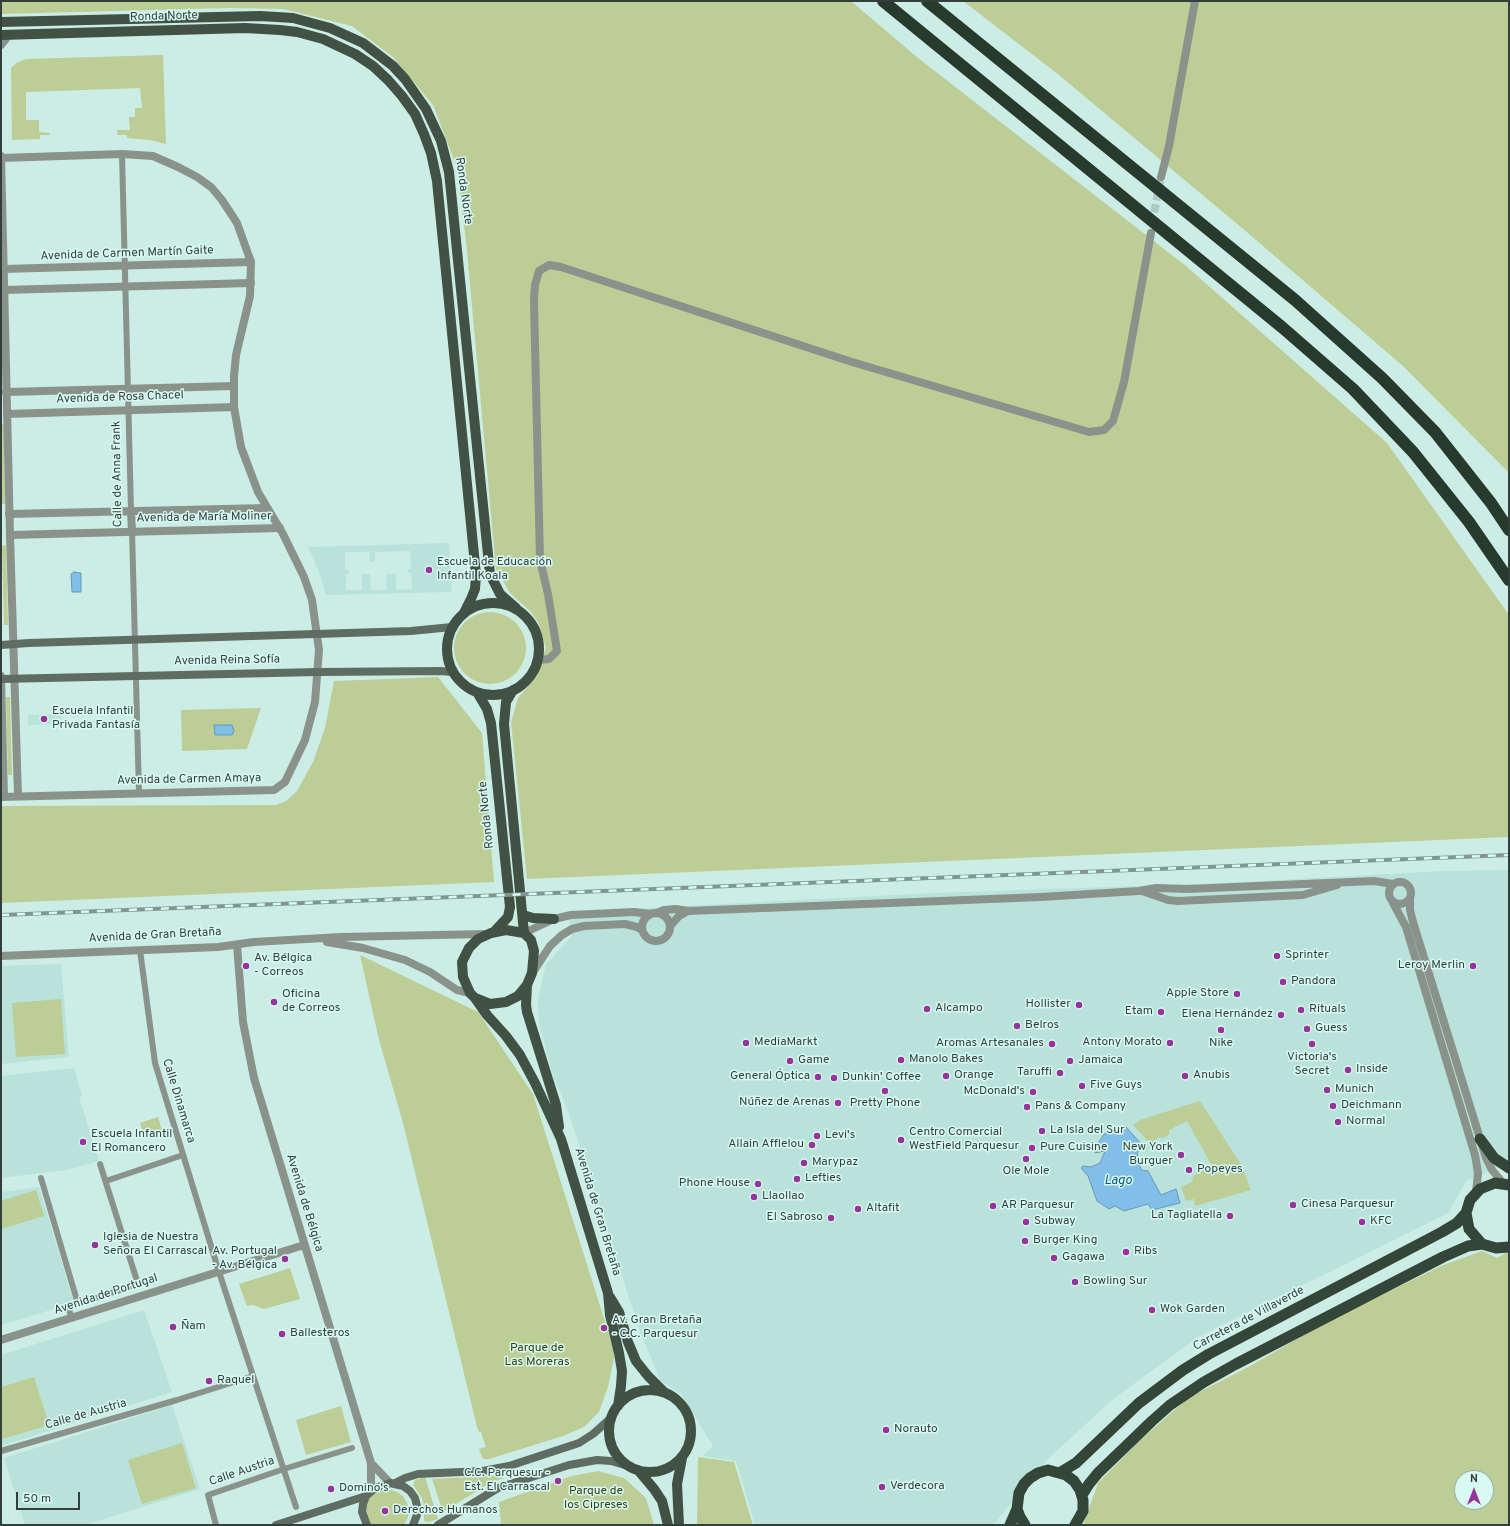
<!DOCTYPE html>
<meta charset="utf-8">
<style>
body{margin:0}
#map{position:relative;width:1510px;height:1526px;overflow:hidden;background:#ccede5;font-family:Overpass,sans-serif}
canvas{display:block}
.frame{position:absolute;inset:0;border:2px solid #323f3c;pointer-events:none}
.north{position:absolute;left:1454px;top:1470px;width:40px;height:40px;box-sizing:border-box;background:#d9faf3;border:1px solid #96afaa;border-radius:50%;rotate:0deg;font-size:11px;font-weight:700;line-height:16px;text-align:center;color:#323f3c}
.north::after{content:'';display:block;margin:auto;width:14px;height:18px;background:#973399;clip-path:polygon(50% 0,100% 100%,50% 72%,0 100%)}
.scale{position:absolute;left:16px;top:1492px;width:64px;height:18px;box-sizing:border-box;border:2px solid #323f3c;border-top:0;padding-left:5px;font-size:12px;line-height:14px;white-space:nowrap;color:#323f3c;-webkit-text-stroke:3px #d9faf3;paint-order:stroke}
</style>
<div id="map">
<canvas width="1510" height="1526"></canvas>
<div class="frame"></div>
<div class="north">N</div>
<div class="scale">50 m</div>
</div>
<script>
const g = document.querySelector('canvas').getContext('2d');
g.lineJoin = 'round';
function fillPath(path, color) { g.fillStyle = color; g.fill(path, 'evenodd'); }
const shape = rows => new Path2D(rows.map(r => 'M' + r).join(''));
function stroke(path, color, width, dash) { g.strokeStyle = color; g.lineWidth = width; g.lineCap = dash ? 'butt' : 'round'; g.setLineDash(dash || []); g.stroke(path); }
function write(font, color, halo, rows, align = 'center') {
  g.font = font + ' Overpass,sans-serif'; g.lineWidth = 3; g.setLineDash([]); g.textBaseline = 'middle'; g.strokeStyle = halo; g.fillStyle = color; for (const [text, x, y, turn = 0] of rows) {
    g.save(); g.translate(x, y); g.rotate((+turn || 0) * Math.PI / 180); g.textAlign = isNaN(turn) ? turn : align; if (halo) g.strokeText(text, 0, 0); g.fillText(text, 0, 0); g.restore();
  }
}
fillPath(shape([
 [449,543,452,592,326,595,319,572,308,547],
 [410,551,411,569,407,569,408,573,411,573,412,589,396,590,396,574,386,574,387,590,371,590,370,574,362,574,362,590,346,590,346,574,349,574,349,570,345,570,345,552,369,552,370,562,375,562,375,552],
 [61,714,61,724,28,725,28,715],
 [1509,870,1509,1166,1500,1167,1466,1181,1448,1213,1198,1337,1112,1400,1049,1458,993,1525,755,1525,736,1461,703,1456,713,1446,682,1395,660,1380,641,1334,567,1108,553,1076,539,1023,538,1000,546,964,572,936,568,912,933,893,1224,883,1442,871],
 [61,964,69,1057,1,1064,1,966],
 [74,1068,82,1096,79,1097,99,1161,66,1170,1,1178,1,1076],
 [39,1187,74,1303,1,1325,1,1192],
 [144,1310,172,1392,1,1446,1,1355],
 [172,1405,200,1489,85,1525,25,1525,4,1458]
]), '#b9e3da');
fillPath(shape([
 [1,1,851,1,918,58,1186,266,1387,443,1509,615,1509,837,527,879,511,722,518,698,537,676,546,648,538,622,530,611,510,593,496,569,466,241,456,165,433,105,393,57,352,26,283,9,230,8,1,14],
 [963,1,1509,1,1509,473,1403,366,1242,228,1059,75],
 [163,55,166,144,150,140,127,138,127,135,118,135,117,130,130,130,129,117,135,117,135,108,142,108,140,88,26,92,26,120,39,120,39,132,50,133,50,135,40,135,40,139,12,140,11,68,16,63,26,59],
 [1,424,4,424,5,504,1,504],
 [6,545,8,625,4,625,2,546],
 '454 648a36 36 0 1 1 72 0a36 36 0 1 1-72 0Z',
 [438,677,482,733,494,882,1,903,1,806,276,805,286,801,297,791,313,762,325,728,334,681],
 [6,697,10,697,12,775,8,775],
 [261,708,247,749,182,751,181,710],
 [360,955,478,1012,533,1094,615,1353,608,1387,599,1412,584,1427,563,1436,489,1459,483,1459,479,1449,486,1447,481,1432,479,1432,477,1427,403,1123,379,1040],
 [61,999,65,1054,16,1057,12,1003],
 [1200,1101,1242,1166,1251,1190,1195,1206,1194,1199,1186,1201,1181,1187,1192,1182,1193,1176,1212,1166,1187,1121,1169,1130,1169,1134,1164,1138,1159,1137,1151,1144,1133,1125,1140,1120],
 [158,1117,162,1131,144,1137,140,1123],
 [36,1190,44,1216,1,1229,1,1201],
 [1482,1251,1497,1258,1509,1251,1509,1525,1083,1525,1098,1483,1138,1442,1188,1398,1252,1365,1321,1325,1441,1266],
 [1462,1478,1486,1478,1486,1502,1462,1502],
 [290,1268,300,1299,264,1309,253,1305,247,1306,239,1284],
 [34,1377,49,1425,2,1439,1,1435,1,1387],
 [341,1406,351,1442,306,1455,296,1420],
 [182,1443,196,1488,142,1504,128,1460],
 [698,1457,734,1462,753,1525,697,1525],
 [598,1471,624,1478,646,1498,654,1525,501,1525,499,1502,572,1476],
 [502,1473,504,1478,490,1483,443,1512,432,1479,492,1476],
 [425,1477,438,1519,429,1522,424,1521,424,1508,422,1498,413,1485,415,1480],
 [382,1490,390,1490,397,1492,403,1496,407,1503,409,1510,408,1517,404,1525,369,1525,365,1517,366,1503,370,1497,375,1493]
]), '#bccd96');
const water = shape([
 [74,572,81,573,81,592,72,592,71,574,74,572],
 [214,725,232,725,234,731,232,735,215,735,214,725],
 [1126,1127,1144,1147,1137,1153,1141,1170,1148,1171,1161,1195,1176,1189,1180,1203,1152,1210,1148,1204,1124,1211,1115,1206,1109,1209,1097,1201,1088,1176,1081,1168,1083,1166,1091,1167,1100,1163,1105,1151,1095,1153,1096,1147,1104,1134,1126,1127]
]);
fillPath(water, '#81bfe9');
stroke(water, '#6999b5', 1);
stroke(shape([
 [1152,224,1161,177]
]), '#adcac3', 8, [8, 4]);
stroke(shape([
 [122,154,131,511],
 [132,531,139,793],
 [140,950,155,1063,219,1272,296,1507],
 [41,1178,78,1304,68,1307,72,1318],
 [106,1181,183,1155],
 [78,1304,138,1284,100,1164],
 [1,1451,177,1400,253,1376],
 [216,1525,208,1495,284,1469,352,1448]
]), '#89938b', 6);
stroke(shape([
 [1161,177,1169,146,1195,1],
 [3,269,251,262],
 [4,290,251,283],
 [6,392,234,386],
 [7,414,234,407],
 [131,511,132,531],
 [9,514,267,508],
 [10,535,280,528],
 [538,660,549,659,557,651,548,594,540,560,534,301,535,285,539,271,549,265,561,267,852,362,1089,432,1104,430,1113,421,1124,382,1151,233],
 '1389 893a11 11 0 1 1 22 0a11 11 0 1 1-22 0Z',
 [1142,891,1168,900,1178,901,1303,895,1337,885],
 [1410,898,1410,910,1413,922,1486,1158,1492,1170,1503,1183],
 [1393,903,1406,927,1475,1155,1478,1173,1476,1192],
 [657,913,664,910,676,909,688,911,1041,897,1139,891,1156,888,1187,889,1374,881,1393,884],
 '642 927a14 14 0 1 1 28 0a14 14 0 1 1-28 0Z',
 [670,926,679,916,688,911],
 [524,933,554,919,571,915,634,912,651,914],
 [237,945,243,1022,254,1078,371,1463,371,1491],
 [533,972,550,946,562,935,572,929,584,926,625,924,637,927,642,930],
 [1,1340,304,1245],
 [371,1463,390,1483]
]), '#89938b', 8);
stroke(shape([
 [1,45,9,35],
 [1,156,10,535,18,796],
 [1,158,122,154,153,156,178,167,197,177,211,187,222,200,237,223,251,262,250,296,236,355,234,376,234,407,241,447,258,492,283,534,304,577,312,600,319,650,315,702,305,740,285,782,274,790,1,797],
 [1,676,4,797],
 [327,942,363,948,405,960,430,972,457,990,470,993],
 [1,956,218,947,254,942,341,937,485,934]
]), '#89938b', 8);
stroke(shape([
 [1,645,29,643,411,631,452,627],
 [1,679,318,672,440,671,453,672],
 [395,1483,405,1478,418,1474,483,1471,509,1466,579,1443,593,1434,611,1418],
 [276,1525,366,1496],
 [367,1525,362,1512,363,1504,366,1496,375,1488,390,1483,403,1486,410,1491,415,1498,417,1506,417,1515,413,1525],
 [438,1525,498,1488,569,1465,597,1460,611,1461,628,1466]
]), '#5f6c61', 8);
stroke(shape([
 [1,22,260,16,293,18,330,28,363,43,393,66,405,79,426,109,441,141,449,172,490,574,500,594,516,608],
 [1,35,245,28,280,30,297,32,323,39,355,54,373,66,388,80,402,96,415,114,424,134,431,153,437,181,476,575,475,589,471,599,464,613],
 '447 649a46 46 0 1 1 92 0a46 46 0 1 1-92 0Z',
 [513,690,506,702,504,724,524,933],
 [477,692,487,709,491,723,510,907,508,917,494,932],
 [523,915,533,918,554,919],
 [506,930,524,933,531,940,534,951,532,973,527,985,518,996,506,1002,490,1004,475,998,470,993,463,977,462,962,469,948,478,939,491,933,506,930],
 [527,985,526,1005,527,1012,556,1105,559,1127],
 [475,998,487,1015,506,1036,520,1055,535,1083,561,1139,608,1293,610,1315,619,1353,622,1371,621,1386,618,1406],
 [610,1297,619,1312,628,1342,636,1361,648,1376,664,1392],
 '609 1431a41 41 0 1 1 82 0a41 41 0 1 1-82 0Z',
 [638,1470,654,1489,662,1501,668,1525],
 [679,1525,677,1484,682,1458]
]), '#415144', 10);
stroke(shape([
 [1480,1139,1494,1158,1509,1168],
 [1509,1185,1495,1183,1480,1189,1470,1200,1466,1213,1469,1229,1482,1244,1496,1248,1509,1247],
 [1061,1472,1076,1463,1139,1403,1183,1370,1209,1354,1442,1232,1457,1223,1466,1213],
 [1082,1495,1089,1484,1098,1473,1152,1421,1170,1405,1204,1382,1236,1364,1443,1257,1468,1246,1482,1244],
 [1010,1525,1017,1509],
 [1025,1525,1020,1517,1017,1509,1019,1493,1024,1484,1030,1478,1038,1473,1048,1470,1066,1475,1074,1481,1080,1490,1083,1500,1083,1511,1075,1525]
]), '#344638', 11);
stroke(shape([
 [883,1,1283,328,1353,389,1413,452,1469,522,1509,580],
 [927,1,1295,300,1382,378,1435,432,1491,503,1509,530]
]), '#273a2c', 12);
const rail = shape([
 [1,915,1509,855]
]);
stroke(rail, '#809791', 4);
stroke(rail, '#d9faf3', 2.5, [8]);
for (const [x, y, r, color] of [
 [429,570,4,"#973399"],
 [44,719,4,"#973399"],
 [1277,956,4,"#973399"],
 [246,966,4,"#973399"],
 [1473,966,4,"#973399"],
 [1283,982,4,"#973399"],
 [1237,994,4,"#973399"],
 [274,1002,4,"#973399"],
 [1079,1005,4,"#973399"],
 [927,1009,4,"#973399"],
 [1301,1010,4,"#973399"],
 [1161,1012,4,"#973399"],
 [1281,1015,4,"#973399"],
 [1017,1026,4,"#973399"],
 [1307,1029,4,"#973399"],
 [1221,1030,4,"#973399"],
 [746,1043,4,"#973399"],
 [1170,1043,4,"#973399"],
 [1052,1044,4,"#973399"],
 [1312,1044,4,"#973399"],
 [901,1060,4,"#973399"],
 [790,1061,4,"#973399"],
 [1070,1061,4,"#973399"],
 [1348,1070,4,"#973399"],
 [1060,1073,4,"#973399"],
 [946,1076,4,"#973399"],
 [1185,1076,4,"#973399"],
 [818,1077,4,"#973399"],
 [834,1078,4,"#973399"],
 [1082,1086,4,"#973399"],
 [1327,1090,4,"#973399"],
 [885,1091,4,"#973399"],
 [1033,1092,4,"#973399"],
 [838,1103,4,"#973399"],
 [1333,1106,4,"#973399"],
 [1027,1107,4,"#973399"],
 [1338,1122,4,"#973399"],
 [1042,1131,4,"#973399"],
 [817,1136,4,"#973399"],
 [901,1140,4,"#973399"],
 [83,1142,4,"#973399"],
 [812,1145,4,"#973399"],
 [1032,1148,4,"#973399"],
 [1181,1155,4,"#973399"],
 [1026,1159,4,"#973399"],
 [804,1163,4,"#973399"],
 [1189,1170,4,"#973399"],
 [797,1179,4,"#973399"],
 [758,1184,4,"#973399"],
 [754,1197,4,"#973399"],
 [1293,1205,4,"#973399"],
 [993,1206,4,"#973399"],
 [858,1209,4,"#973399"],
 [1230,1216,4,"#973399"],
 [831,1218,4,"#973399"],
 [1026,1222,4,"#973399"],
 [1362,1222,4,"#973399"],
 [1025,1241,4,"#973399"],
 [95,1245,4,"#973399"],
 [1126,1252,4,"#973399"],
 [1054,1258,4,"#973399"],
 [285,1259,4,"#973399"],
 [1075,1282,4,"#973399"],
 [1152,1310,4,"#973399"],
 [173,1327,4,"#973399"],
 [604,1328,4,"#973399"],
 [282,1334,4,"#973399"],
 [209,1381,4,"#973399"],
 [886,1430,4,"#973399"],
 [558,1481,4,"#973399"],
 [882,1487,4,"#973399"],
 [331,1489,4,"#973399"],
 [385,1511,4,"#973399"]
]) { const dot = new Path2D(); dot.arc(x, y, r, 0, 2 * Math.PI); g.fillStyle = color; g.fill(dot); stroke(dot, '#d9faf3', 1.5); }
write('12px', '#323f3c', '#d9faf3', [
 ["Ronda Norte",164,17,-2],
 ["Ronda Norte",463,191,82],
 ["Avenida de Carmen Martín Gaite",127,254,-2],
 ["Avenida de Rosa Chacel",120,398,-2],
 ["Calle de Anna Frank",118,474,-91],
 ["Avenida de María Moliner",204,518,-1],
 ["Avenida Reina Sofía",227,661,-1],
 ["Avenida de Carmen Amaya",189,780,-1],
 ["Ronda Norte",487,815,-96],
 ["Avenida de Gran Bretaña",155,936,-3],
 ["Calle Dinamarca",178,1101,73],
 ["Avenida de Bélgica",304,1203,73],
 ["Avenida de Gran Bretaña",597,1212,73],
 ["Avenida de Portugal",106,1295,-18],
 ["Carretera de Villaverde",1249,1319,-28],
 ["Calle de Austria",86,1415,-16],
 ["Calle Austria",242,1472,-19]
]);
write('12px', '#323f3c', '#d9faf3', [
 ["Escuela de Educación",437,563],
 ["Infantil Koala",437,577],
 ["Escuela Infantil",52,712],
 ["Privada Fantasía",52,726],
 ["Sprinter",1285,956],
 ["Av. Bélgica",254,959],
 ["- Correos",254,973],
 ["Leroy Merlin",1465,966,"right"],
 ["Pandora",1291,982],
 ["Apple Store",1229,994,"right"],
 ["Oficina",282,995],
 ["de Correos",282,1009],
 ["Hollister",1071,1005,"right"],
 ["Alcampo",935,1009],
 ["Rituals",1309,1010],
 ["Etam",1153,1012,"right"],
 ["Elena Hernández",1273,1015,"right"],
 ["Belros",1025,1026],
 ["Guess",1315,1029],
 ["MediaMarkt",754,1043],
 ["Antony Morato",1162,1043,"right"],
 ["Aromas Artesanales",1044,1044,"right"],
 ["Nike",1221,1044,"center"],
 ["Victoria's",1312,1058,"center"],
 ["Secret",1312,1072,"center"],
 ["Manolo Bakes",909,1060],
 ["Game",798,1061],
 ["Jamaica",1078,1061],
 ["Inside",1356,1070],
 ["Taruffi",1052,1073,"right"],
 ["Orange",954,1076],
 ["Anubis",1193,1076],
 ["General Óptica",810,1077,"right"],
 ["Dunkin' Coffee",842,1078],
 ["Five Guys",1090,1086],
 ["Munich",1335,1090],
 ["McDonald's",1025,1092,"right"],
 ["Núñez de Arenas",830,1103,"right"],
 ["Pretty Phone",885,1104,"center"],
 ["Deichmann",1341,1106],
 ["Pans & Company",1035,1107],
 ["Normal",1346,1122],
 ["La Isla del Sur",1050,1131],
 ["Centro Comercial",909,1133],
 ["WestField Parquesur",909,1147],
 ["Escuela Infantil",91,1135],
 ["El Romancero",91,1149],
 ["Levi's",825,1136],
 ["Allain Afflelou",804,1145,"right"],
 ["Pure Cuisine",1040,1148],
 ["New York",1173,1148,"right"],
 ["Burguer",1173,1162,"right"],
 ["Marypaz",812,1163],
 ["Popeyes",1197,1170],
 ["Ole Mole",1026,1172,"center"],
 ["Lefties",805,1179],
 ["Phone House",750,1184,"right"],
 ["Llaollao",762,1197],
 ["Cinesa Parquesur",1301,1205],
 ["AR Parquesur",1001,1206],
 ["Altafit",866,1209],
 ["La Tagliatella",1222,1216,"right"],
 ["El Sabroso",823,1218,"right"],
 ["Subway",1034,1222],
 ["KFC",1370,1222],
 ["Iglesia de Nuestra",103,1238],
 ["Señora El Carrascal",103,1252],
 ["Burger King",1033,1241],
 ["Av. Portugal",277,1252,"right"],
 ["- Av. Bélgica",277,1266,"right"],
 ["Ribs",1134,1252],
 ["Gagawa",1062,1258],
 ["Bowling Sur",1083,1282],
 ["Wok Garden",1160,1310],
 ["Av. Gran Bretaña",612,1321],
 ["- C.C. Parquesur",612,1335],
 ["Ñam",181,1327],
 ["Ballesteros",290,1334],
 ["Raquel",217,1381],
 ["Norauto",894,1430],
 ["C.C. Parquesur -",550,1474,"right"],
 ["Est. El Carrascal",550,1488,"right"],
 ["Verdecora",890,1487],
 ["Domino's",339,1489],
 ["Derechos Humanos",393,1511]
], 'left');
write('12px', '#333e0f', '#d9faf3', [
 ["Parque de",537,1349],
 ["Las Moreras",537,1363],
 ["Parque de",596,1492],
 ["los Cipreses",596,1506]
]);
write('italic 13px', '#08567e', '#d9faf3', [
 ["Lago",1118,1181]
]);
</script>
